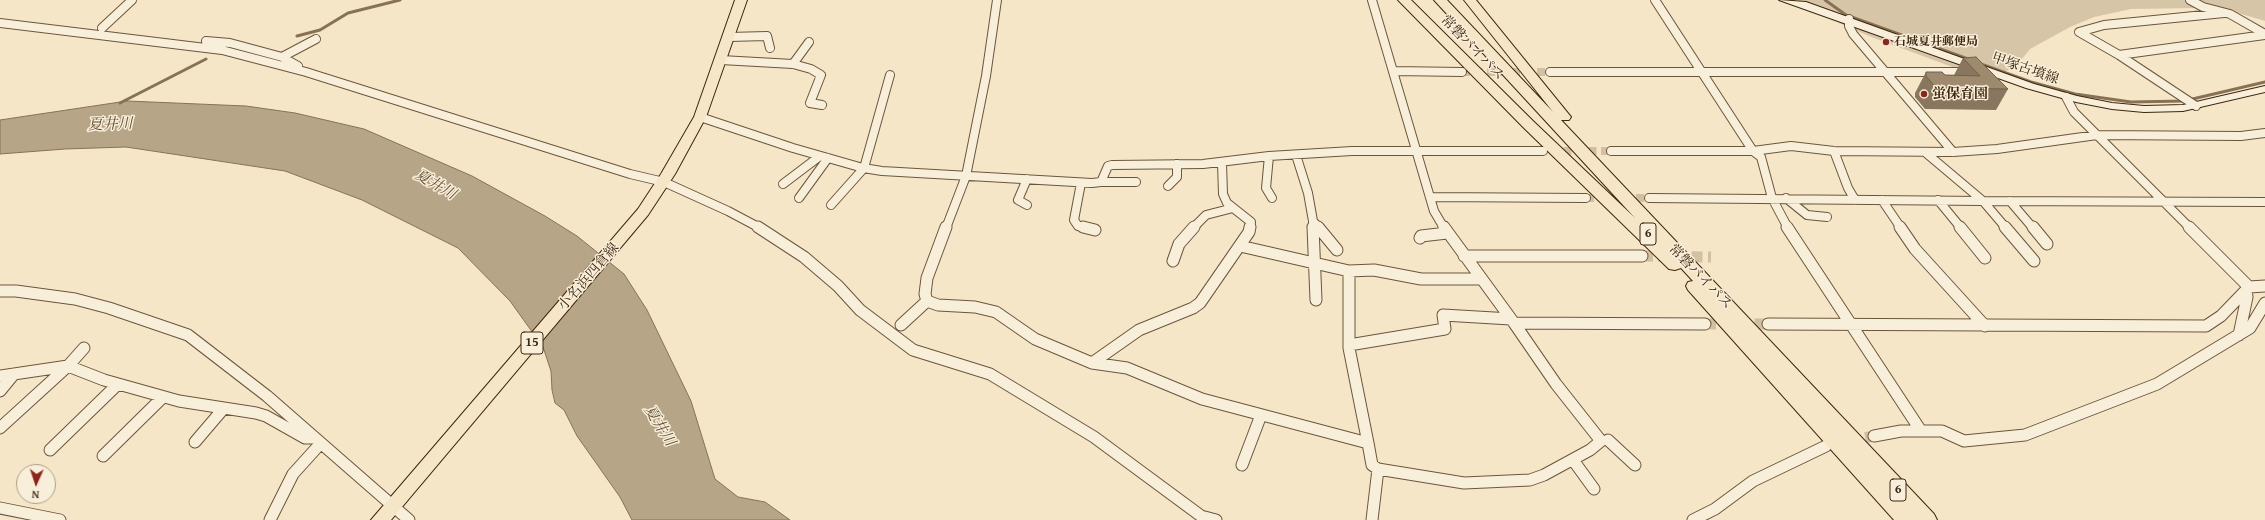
<!DOCTYPE html>
<meta charset="utf-8">
<style>
body{margin:0}
#map{position:relative;width:2265px;height:520px;overflow:hidden;background:#f5e6c7;font-family:"Gentium Book Plus",serif}
canvas{display:block}
.north{position:absolute;left:16px;top:464px;width:40px;height:40px;box-sizing:border-box;background:#f8efdb;border:1px solid #ae9f88;border-radius:50%;rotate:183deg;font-size:11px;font-weight:700;line-height:16px;text-align:center;color:#3f260c}
.north::after{content:'';display:block;margin:auto;width:14px;height:18px;background:#8f2418;clip-path:polygon(50% 0,100% 100%,50% 72%,0 100%)}
</style>
<div id="map">
<canvas width="2265" height="520"></canvas>
<div class="north">N</div>
</div>
<script>
const g = document.querySelector('canvas').getContext('2d');
g.lineJoin = 'round';
function fillPath(path, color) { g.fillStyle = color; g.fill(path, 'evenodd'); }
const shape = rows => new Path2D(rows.map(r => 'M' + r).join(''));
function stroke(path, color, width, dash) { g.strokeStyle = color; g.lineWidth = width; g.lineCap = dash ? 'butt' : 'round'; g.setLineDash(dash || []); g.stroke(path); }
function write(font, color, halo, rows, align = 'center') {
  g.font = font + ' "Gentium Book Plus","Noto Serif JP",serif'; g.lineWidth = 3; g.setLineDash([]); g.textBaseline = 'middle'; g.strokeStyle = halo; g.fillStyle = color; for (const [text, x, y, turn = 0] of rows) {
    g.save(); g.translate(x, y); g.rotate((+turn || 0) * Math.PI / 180); g.textAlign = isNaN(turn) ? turn : align; if (halo) g.strokeText(text, 0, 0); g.fillText(text, 0, 0); g.restore();
  }
}
fillPath(shape([
 [1798,0,2265,0,2265,21,2235,12,2195,8,2131,9,2094,17,2070,27,2030,49,2017,65,2003,73,1985,77,1966,72,1874,38,1839,23,1836,16,1802,6]
]), '#d6c5a7');
const water = shape([
 [127,101,246,106,295,113,364,129,472,176,545,216,577,236,624,274,647,310,691,401,715,479,738,497,765,502,790,520,632,520,620,497,577,436,564,410,555,403,552,390,551,371,543,347,510,301,458,248,362,200,285,171,126,147,65,149,0,154,0,120,127,101]
]);
fillPath(water, '#b7a587');
stroke(water, '#877256', 1);
stroke(shape([
 [1825,0,1846,15,1968,59],
 [297,36,320,30,348,13,400,0],
 [1978,63,2031,82,2075,94,2131,102,2184,101,2265,82],
 [120,103,206,59]
]), '#877256', 3);
stroke(shape([
 [1462,72,1550,72],
 [1551,151,1611,151],
 [1586,198,1649,198]
]), '#d1c0a2', 8, [8, 4.5]);
stroke(shape([
 [1642,256,1711,257],
 [1705,324,1768,324],
 [1849,441,1874,436]
]), '#d1c0a2', 11, [11, 5.5]);
const minorFar1 = shape([
 [1372,0,1434,211,1444,228],
 [2190,0,2203,7,2230,14,2265,34],
 [1849,19,1849,26,1853,34,1953,152],
 [0,23,222,50,306,72,630,174,664,182,728,211,760,228],
 [102,28,132,0],
 [729,37,767,36,770,48],
 [206,41,230,43,282,57,298,66],
 [2119,55,2265,35],
 [282,57,316,39],
 [721,60,793,64,811,69,821,75,810,103,822,105],
 [793,64,809,42],
 [1394,71,1462,72],
 [1550,72,1968,72],
 [2066,97,2074,112,2190,228],
 [2196,106,2119,55,2079,32,2104,25,2224,13],
 [700,117,793,148,863,168,882,171,1092,183,1101,182,1108,166,1112,165,1203,164,1269,156,1352,151,1543,151],
 [1611,151,1753,151,1655,0],
 [1753,151,1791,146,1834,151,1953,152,1997,149,2097,135,2241,136,2265,133],
 [1753,151,1761,157,1772,198,1788,228],
 [1834,151,1848,188,1855,200],
 [1296,155,1308,193,1313,221,1319,228],
 [1269,156,1266,188,1272,198],
 [1222,163,1223,194,1227,203,1251,222,1250,228],
 [1027,179,1018,200,1027,205],
 [1101,182,1136,182],
 [1081,183,1074,220,1078,226,1088,228],
 [783,184,820,156],
 [1168,186,1177,177,1177,164],
 [1431,197,1586,198],
 [799,198,828,158],
 [1649,198,1983,201,1926,153],
 [1786,198,1807,215,1827,217],
 [1882,200,1901,228],
 [1938,200,1961,228],
 [1983,201,2265,202],
 [1983,201,2006,228],
 [2010,201,2033,228],
 [831,205,864,168,890,75],
 [1313,221,1313,228],
 [946,228,966,176,986,76,997,0],
 [1193,228,1206,215,1233,208]
]);
const minor = shape([
 [758,227,804,257,838,286,860,310,913,350,990,374,1094,437,1201,516,1216,520],
 [946,227,927,278,925,294,927,301,938,305,975,307,996,312,1035,339,1092,363,1127,368,1202,399,1368,443,1372,465,1378,469,1464,483,1530,480,1544,475,1590,450,1601,441,1556,384,1514,323],
 [1083,227,1095,230],
 [1313,227,1316,300],
 [1318,227,1337,250],
 [1444,227,1514,323,1705,324],
 [1787,227,1921,431],
 [1900,227,1915,249,1985,326],
 [1960,227,1985,258],
 [2005,227,2034,261],
 [2033,227,2047,244],
 [1420,238,1421,236,1447,233],
 [1240,246,1349,271],
 [1464,256,1642,256],
 [1173,261,1179,244,1194,227],
 [2249,287,2265,286],
 [0,291,16,291,75,299,109,308,188,335,267,396,409,520],
 [1768,324,2206,326,2221,316,2249,287,2189,227],
 [901,325,927,301],
 [2239,335,2247,297,2246,290],
 [1349,345,1445,329,1443,315,1511,319],
 [1092,363,1139,330,1193,308,1200,303,1249,232,1250,227],
 [0,376,68,366,104,380,179,401,256,413,266,416,305,438,315,438],
 [0,391,14,374],
 [0,428,68,366,84,348],
 [1874,436,1901,431,1942,431,1964,441,2025,435,2157,384,2250,328,2265,303],
 [1608,440,1635,465],
 [195,442,224,408],
 [1368,443,1349,348,1349,271,1374,270,1421,279,1481,279],
 [50,450,118,384],
 [103,456,163,397],
 [1573,460,1594,489],
 [1242,465,1261,415],
 [0,508,60,520],
 [270,520,293,474,321,443],
 [1372,520,1378,469],
 [1693,520,1715,509,1753,481,1826,446]
]);
const secondary = shape([
 [1779,0,1806,2,2034,84,2077,96,2112,103,2144,106,2183,105,2265,86,2265,92,2183,111,2144,112,2112,109,2076,102,2026,88,1779,0]
]);
const primary = shape([
 [735,0,747,0,706,117,675,174,648,215,391,520,371,520,638,209,661,174,694,117,735,0]
]);
const trunk = shape([
 [1398,0,1411,0,1533,121,1635,218,1434,0,1447,0,1553,112,1464,0,1476,0,1571,117,1569,120,1561,120,1934,514,1937,520,1894,520,1688,290,1686,286,1688,282,1693,281,1681,268,1675,270,1669,269,1523,127,1398,0]
]);
stroke(minorFar1, '#6c563b', 10);
stroke(minor, '#6c563b', 13);
stroke(secondary, '#3f260c', 2);
stroke(primary, '#3f260c', 2);
stroke(trunk, '#3f260c', 2);
stroke(minorFar1, '#f8efdb', 8);
stroke(minor, '#f8efdb', 11);
fillPath(secondary, '#f8efdb');
fillPath(primary, '#f5e6c7');
fillPath(trunk, '#f5e6c7');
fillPath(shape([
 [1963,58,2008,89,1996,110,1925,109,1915,97,1915,93,1926,72,1945,75,1954,75]
]), '#88775e');
const building = shape([
 [1976,57,2008,89,1936,88,1926,76,1926,72,1942,72,1945,75,1980,76,1963,58,1976,57]
]);
fillPath(building, '#9e8a6d');
stroke(building, '#6f614c', 1);
for (const [x, y, r, color] of [
 [1886,42,4,"#8f2418"],
 [1924,94,4,"#8f2418"]
]) { const dot = new Path2D(); dot.arc(x, y, r, 0, 2 * Math.PI); g.fillStyle = color; g.fill(dot); stroke(dot, '#f8efdb', 1.5); }
write('bold 12px', '#3f260c', '#f8efdb', [
 ["石城夏井郵便局",1894,42]
], 'left');
for (const [x, y, w] of [
 [1648,234,16],
 [532,343,22],
 [1898,490,16]
]) { const box = new Path2D(); box.roundRect(x - w / 2, y - 11, w, 22, 3); g.fillStyle = '#f8efdb'; g.fill(box); stroke(box, '#3f260c', 1); }
write('bold 13px', '#3f260c', null, [
 ["6",1648,234],
 ["15",532,343],
 ["6",1898,490]
]);
write('14px', '#3f260c', '#f8efdb', [
 ["常磐バイパス",1472,48,46],
 ["甲塚古墳線",2025,69,19],
 ["小名浜四倉線",589,277,-49],
 ["常磐バイパス",1700,277,46]
]);
write('bold 14px', '#3f260c', '#f8efdb', [
 ["蛍保育園",1932,94]
], 'left');
write('italic 15px', '#634c31', '#f8efdb', [
 ["夏井川",110,125,-2],
 ["夏井川",435,185,30],
 ["夏井川",659,426,58]
]);
</script>
